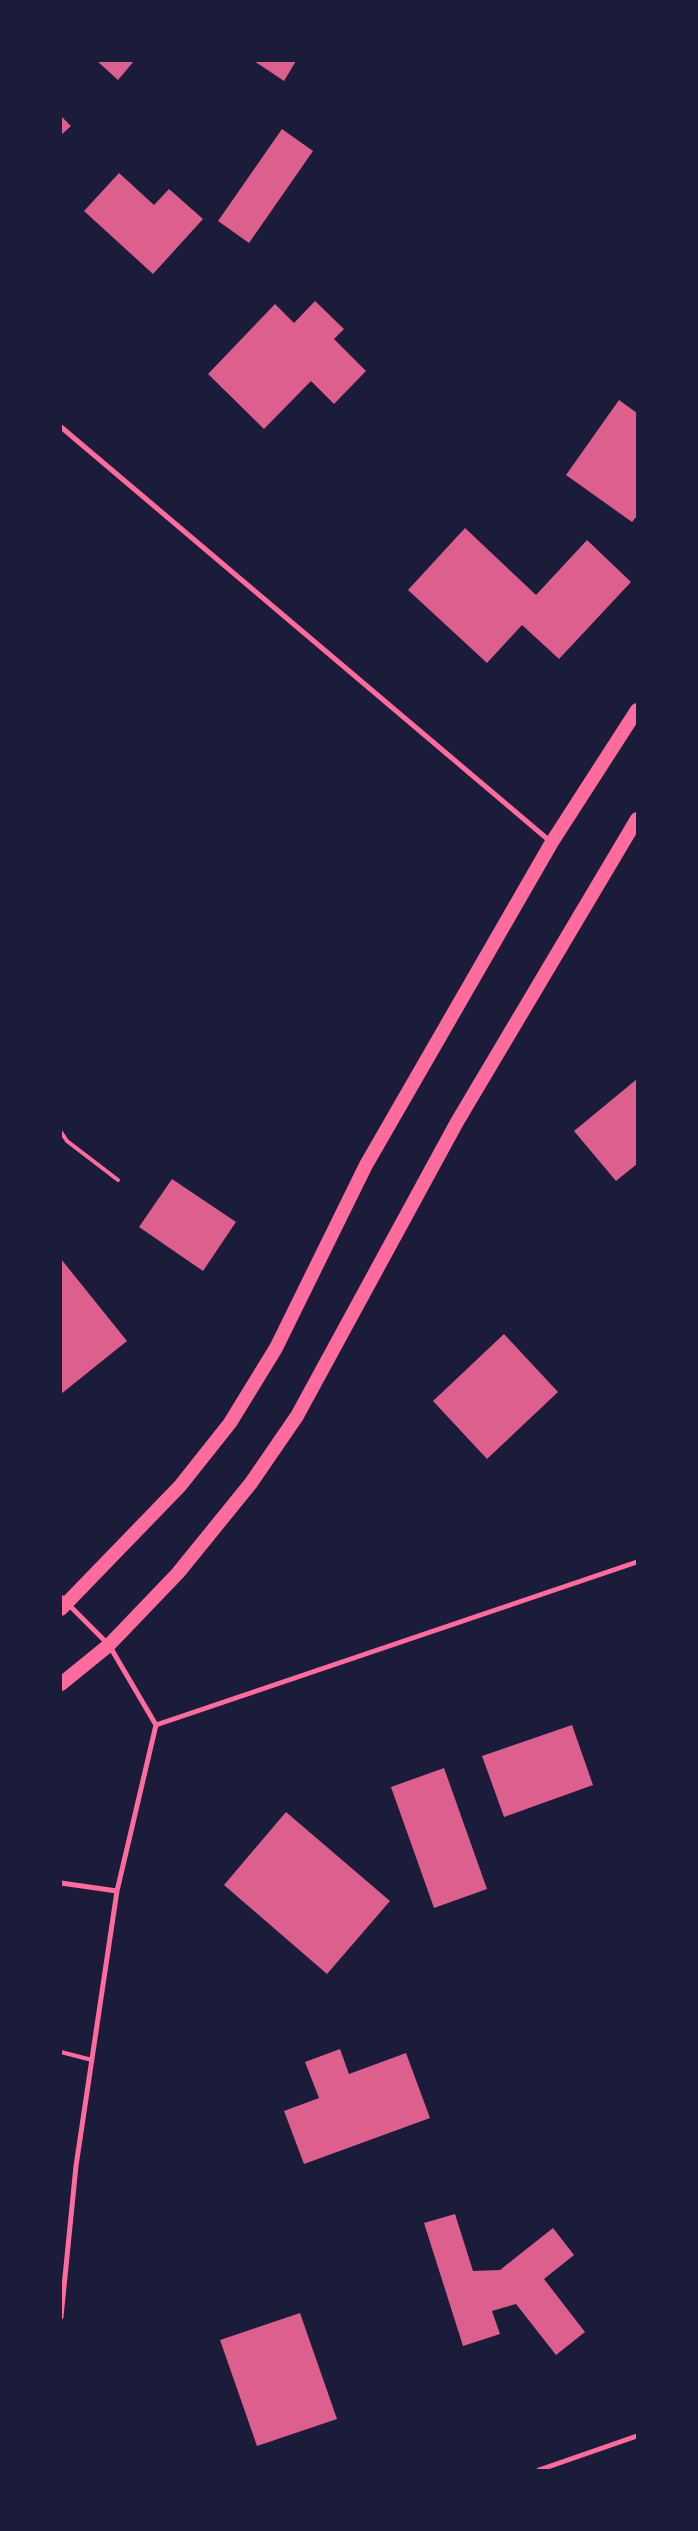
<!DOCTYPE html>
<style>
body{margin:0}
#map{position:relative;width:698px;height:2531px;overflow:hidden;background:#1b1b3a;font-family:Quicksand,sans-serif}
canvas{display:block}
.frame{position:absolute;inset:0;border:62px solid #1b1b3a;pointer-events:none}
</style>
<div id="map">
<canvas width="698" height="2531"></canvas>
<div class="frame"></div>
</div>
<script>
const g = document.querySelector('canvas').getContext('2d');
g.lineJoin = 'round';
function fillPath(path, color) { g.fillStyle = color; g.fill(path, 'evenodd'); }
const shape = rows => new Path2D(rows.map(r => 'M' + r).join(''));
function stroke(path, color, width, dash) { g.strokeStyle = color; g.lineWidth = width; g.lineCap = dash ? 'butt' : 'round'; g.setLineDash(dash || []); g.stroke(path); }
fillPath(shape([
 [97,61,134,61,118,80],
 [254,61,296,61,284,81],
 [61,116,71,126,61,135],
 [282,129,313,151,249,243,218,221],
 [119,173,154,205,169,189,203,219,153,274,84,211],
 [315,301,344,329,334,339,366,371,334,404,311,381,264,429,208,374,275,304,294,323],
 [619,400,637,413,637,516,632,522,566,475],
 [465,528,536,595,587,540,631,582,559,659,522,625,487,663,408,590],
 [637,1079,637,1164,616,1181,574,1131],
 [172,1179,236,1222,203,1271,139,1227],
 [61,1259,127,1341,61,1394],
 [504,1334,558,1392,487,1459,433,1401],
 [572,1725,593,1785,504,1817,482,1756],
 [444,1768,487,1889,434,1908,391,1787],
 [286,1812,390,1901,327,1974,224,1885],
 [340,2049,349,2074,406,2053,430,2118,304,2164,284,2111,319,2098,305,2062],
 [455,2214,473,2271,500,2270,553,2228,574,2255,544,2279,585,2332,556,2355,516,2304,492,2311,500,2334,463,2346,424,2223],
 [300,2313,337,2419,257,2446,220,2340]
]), '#dd5f8e');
stroke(shape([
 [61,1132,67,1141,118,1180],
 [61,2052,92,2060]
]), '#ff6b9d', 4);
stroke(shape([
 [61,427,551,842],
 [61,1597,109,1645,156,1725,117,1891,76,2166,61,2317],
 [156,1725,637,1562],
 [61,1883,117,1891],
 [539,2470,637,2436]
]), '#ff6b9d', 5);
stroke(shape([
 [61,1609,180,1486,230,1423,276,1348,366,1165,552,842,637,710],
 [61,1684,109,1645,178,1573,251,1483,297,1416,457,1122,637,819]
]), '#ff6b9d', 14);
</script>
